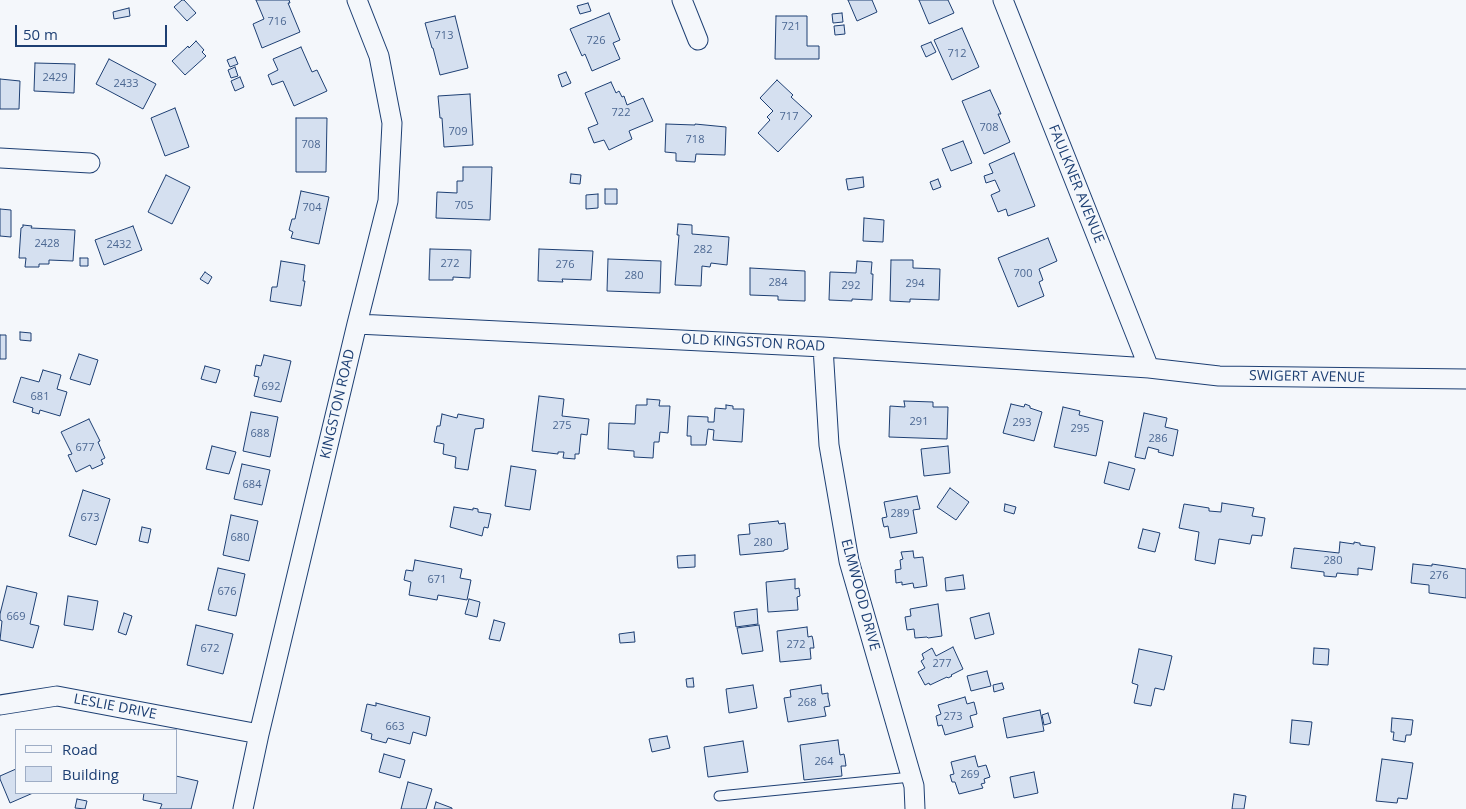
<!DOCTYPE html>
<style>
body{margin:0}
#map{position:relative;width:1466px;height:809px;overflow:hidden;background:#f4f7fb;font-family:"Open Sans",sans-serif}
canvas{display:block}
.legend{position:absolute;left:15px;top:729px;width:162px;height:65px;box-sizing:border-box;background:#f4f7fb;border:1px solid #9eadc5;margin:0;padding:6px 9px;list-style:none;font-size:15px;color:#1d3f73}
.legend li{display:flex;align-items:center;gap:10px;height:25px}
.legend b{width:25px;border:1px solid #9eadc5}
.scale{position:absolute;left:15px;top:25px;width:152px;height:22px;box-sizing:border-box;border:2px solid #1d3f73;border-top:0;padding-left:6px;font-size:15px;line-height:18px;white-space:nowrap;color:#1d3f73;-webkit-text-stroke:4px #f4f7fb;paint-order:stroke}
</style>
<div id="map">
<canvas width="1466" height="809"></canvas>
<ul class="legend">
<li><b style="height:6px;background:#f4f7fb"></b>Road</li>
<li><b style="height:14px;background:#d5e0f0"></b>Building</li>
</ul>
<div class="scale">50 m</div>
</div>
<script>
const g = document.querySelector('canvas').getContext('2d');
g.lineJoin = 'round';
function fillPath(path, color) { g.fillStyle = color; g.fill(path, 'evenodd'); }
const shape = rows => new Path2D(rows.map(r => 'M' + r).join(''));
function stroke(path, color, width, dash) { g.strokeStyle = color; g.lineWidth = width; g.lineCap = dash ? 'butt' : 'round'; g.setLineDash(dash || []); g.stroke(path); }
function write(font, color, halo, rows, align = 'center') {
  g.font = font + ' "Open Sans",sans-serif'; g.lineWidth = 4; g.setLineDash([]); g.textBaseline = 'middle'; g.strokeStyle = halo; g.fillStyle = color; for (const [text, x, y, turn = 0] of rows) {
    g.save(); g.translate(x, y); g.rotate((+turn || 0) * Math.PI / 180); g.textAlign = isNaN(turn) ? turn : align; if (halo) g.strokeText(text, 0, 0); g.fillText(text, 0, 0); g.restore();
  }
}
const building = shape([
 [182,0,184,0,196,13,187,21,174,7,182,0],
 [256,0,289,0,290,3,288,3,300,32,262,48,253,24,264,19,256,0],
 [848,0,872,0,877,12,857,21,848,0],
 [919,0,948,0,954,13,929,24,919,0],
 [588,3,591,11,580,14,577,6,588,3],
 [129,8,130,16,114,19,113,12,129,8],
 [609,13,620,40,613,43,620,59,592,71,585,54,582,56,570,29,609,13],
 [842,13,843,22,833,23,832,14,842,13],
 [455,16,468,68,440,75,433,48,432,48,425,23,455,16],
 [776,16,807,16,807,46,819,46,819,59,775,59,776,16],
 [844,25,845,34,835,35,834,26,844,25],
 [962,28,979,67,952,80,934,40,962,28],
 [196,41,204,50,202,52,206,56,185,75,172,61,188,46,189,48,196,41],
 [931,42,936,52,926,57,921,46,931,42],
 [301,47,312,72,317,70,327,91,294,106,283,81,272,85,268,75,278,70,273,59,301,47],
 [235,57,238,64,230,67,227,60,235,57],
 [109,59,156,84,143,109,96,84,109,59],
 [35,63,75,64,74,93,34,91,35,63],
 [235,67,238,76,231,78,228,70,235,67],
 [566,72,571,83,562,87,558,75,566,72],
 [240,77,244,87,235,91,231,81,240,77],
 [0,79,20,81,19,109,0,109,0,79],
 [777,80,793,95,791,97,812,116,778,152,758,133,770,120,767,117,773,111,760,98,777,80],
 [611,82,616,93,619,91,622,97,624,96,627,105,643,98,653,121,629,131,632,139,609,150,604,140,594,143,588,128,598,124,585,93,611,82],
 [990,90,1001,114,998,114,1010,142,984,154,962,101,990,90],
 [470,94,473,145,444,147,442,118,440,118,438,96,470,94],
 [175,108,189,147,165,156,151,118,175,108],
 [296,118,327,118,326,172,296,172,296,118],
 [666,124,695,125,695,124,726,127,725,155,696,154,695,162,676,161,676,153,665,152,666,124],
 [963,141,972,163,951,171,942,149,963,141],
 [1014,153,1035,206,1008,216,1006,209,998,212,991,195,1000,191,995,180,986,183,984,176,993,173,989,164,1014,153],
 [463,167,492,167,490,220,436,218,437,192,457,193,457,181,463,181,463,167],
 [571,174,581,175,580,184,570,183,571,174],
 [166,175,190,187,172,224,148,212,166,175],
 [863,177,864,187,848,190,846,179,863,177],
 [938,179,941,187,933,190,930,182,938,179],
 [605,189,617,189,617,204,605,204,605,189],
 [301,191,329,197,319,244,291,238,293,232,289,230,292,219,295,219,301,191],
 [598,194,598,208,586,209,586,195,598,194],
 [0,209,11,210,11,237,0,236,0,209],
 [864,218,884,220,883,242,863,241,864,218],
 [678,224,692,225,692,234,729,237,727,265,711,263,710,267,702,266,701,286,675,285,679,235,677,235,678,224],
 [23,225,32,226,31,228,75,230,73,261,49,260,49,264,39,264,39,267,25,267,26,258,19,258,21,228,23,227,23,225],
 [133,226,142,250,104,265,95,240,133,226],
 [1048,238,1057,261,1039,269,1043,280,1039,282,1044,296,1018,307,998,258,1048,238],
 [430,249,471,250,470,278,453,277,453,280,429,280,430,249],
 [539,249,593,251,591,280,562,279,563,282,538,281,539,249],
 [80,258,88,258,88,266,80,266,80,258],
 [608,259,661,261,660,293,607,291,608,259],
 [891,260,913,260,913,268,940,269,939,300,910,299,910,302,890,301,891,260],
 [281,261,305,265,303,281,305,281,301,306,270,301,272,287,277,287,281,261],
 [857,261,872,262,871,274,873,274,872,300,852,299,852,301,829,300,830,272,856,273,857,261],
 [750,268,805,271,805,301,778,300,778,296,750,295,750,268],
 [205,272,212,277,208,284,200,279,205,272],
 [20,332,31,333,31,341,20,340,20,332],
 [0,335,6,335,6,359,0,359,0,335],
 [79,354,98,360,90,385,70,379,79,354],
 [264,355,291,361,281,402,254,396,259,377,254,376,256,365,261,366,264,355],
 [205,366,220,370,216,383,201,379,205,366],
 [43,370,61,375,57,389,67,392,60,416,40,410,39,414,32,412,33,408,13,402,21,377,39,382,43,370],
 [539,396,564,399,562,416,589,419,587,435,581,434,579,454,575,454,575,459,563,458,564,452,558,452,558,454,532,451,539,396],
 [647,399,660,400,659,406,670,406,668,433,660,432,659,442,654,442,653,458,634,457,634,451,608,449,609,423,635,424,636,405,647,405,647,399],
 [904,401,933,402,933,407,948,407,947,439,889,437,890,406,905,407,904,401],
 [1011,404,1024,407,1025,404,1030,406,1030,408,1042,412,1034,441,1003,433,1011,404],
 [726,405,733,406,733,409,744,409,742,442,713,440,714,430,708,429,706,445,691,445,691,436,687,436,688,416,708,417,708,422,714,422,715,408,726,409,726,405],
 [1063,407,1080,411,1079,415,1103,421,1096,456,1054,447,1063,407],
 [251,412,278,417,270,457,243,451,251,412],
 [1144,413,1167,418,1165,427,1178,430,1173,456,1158,452,1159,450,1148,447,1145,459,1135,457,1144,413],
 [442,414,457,418,458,414,484,419,483,428,475,429,468,470,455,468,456,457,443,454,444,444,434,442,437,426,440,426,442,414],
 [89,419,100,441,98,442,105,458,101,460,103,464,92,469,90,465,76,472,68,455,72,454,61,432,89,419],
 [212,446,236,452,229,474,206,469,212,446],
 [948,446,950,473,924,476,921,449,948,446],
 [1109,462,1135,469,1129,490,1104,483,1109,462],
 [242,464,270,470,262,505,234,499,242,464],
 [511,466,536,470,530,510,505,506,511,466],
 [950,488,969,502,956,520,937,507,950,488],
 [83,490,110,499,96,545,69,536,83,490],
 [917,496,920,509,913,510,917,533,890,538,888,526,884,527,883,523,882,518,887,517,884,502,917,496],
 [1222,503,1254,508,1252,516,1265,518,1262,536,1252,535,1250,544,1219,539,1215,564,1195,560,1199,532,1179,528,1184,504,1209,508,1209,511,1221,512,1222,503],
 [1005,504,1016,507,1014,514,1004,511,1005,504],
 [454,507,473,510,473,508,478,509,478,512,491,514,488,528,484,527,482,536,450,527,454,507],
 [231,515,258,521,249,561,223,555,231,515],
 [778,521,779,524,785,523,788,549,784,550,784,551,740,555,738,535,750,534,749,524,778,521],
 [142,527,151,529,148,543,139,541,142,527],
 [1143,529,1160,533,1155,552,1138,548,1143,529],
 [1340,542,1354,544,1354,542,1359,543,1360,543,1360,545,1375,547,1372,570,1358,568,1358,575,1337,573,1336,577,1324,576,1324,572,1291,568,1294,548,1339,553,1340,542],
 [913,551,914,558,923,557,927,586,914,588,913,583,902,585,902,582,896,583,895,570,901,569,900,560,903,559,901,552,913,551],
 [695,555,695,567,678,568,677,556,695,555],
 [415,560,462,569,460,578,471,580,467,600,438,595,437,600,409,595,411,582,404,580,406,570,413,571,415,560],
 [1413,564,1432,566,1432,564,1466,569,1466,598,1429,593,1429,585,1411,583,1413,564],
 [218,568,245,574,236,616,208,610,218,568],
 [963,575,965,589,946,591,945,578,963,575],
 [795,579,795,589,799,588,800,596,797,597,798,610,768,612,766,582,795,579],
 [7,586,37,593,30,624,39,626,33,648,0,640,2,621,0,620,0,614,7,586],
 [68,596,98,601,93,630,64,625,68,596],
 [469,599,480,602,477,617,465,614,469,599],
 [938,604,942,636,928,638,927,637,915,638,914,629,907,630,905,617,911,616,910,609,938,604],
 [757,609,758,624,736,627,734,612,757,609],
 [124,613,132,616,126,635,118,632,124,613],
 [989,613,994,634,975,639,970,618,989,613],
 [494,620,505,623,500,641,489,639,494,620],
 [196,625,233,634,223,674,187,665,196,625],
 [759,625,763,651,742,654,737,628,759,625],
 [807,627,808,637,812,636,813,640,814,648,810,648,811,659,780,662,777,631,807,627],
 [634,632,635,642,620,643,619,634,634,632],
 [953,647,963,669,951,675,952,676,948,678,947,677,930,685,929,683,925,685,918,672,925,668,921,661,924,659,922,654,932,648,936,656,953,647],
 [1314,648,1329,649,1328,665,1313,664,1314,648],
 [1139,649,1172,656,1164,690,1155,688,1151,706,1134,703,1138,685,1132,683,1139,649],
 [987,671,991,686,971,691,967,676,987,671],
 [693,678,694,687,687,687,686,679,693,678],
 [1002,683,1004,689,994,692,993,685,1002,683],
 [753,685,757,708,729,713,726,689,753,685],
 [821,685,822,694,828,693,828,697,830,706,824,707,826,716,788,722,784,698,791,697,790,690,821,685],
 [965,697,967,704,974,702,977,714,970,716,973,727,945,735,942,725,938,726,936,716,941,714,938,705,965,697],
 [376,703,430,717,426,736,413,732,410,744,388,738,386,743,371,739,372,734,361,731,367,704,376,706,376,703],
 [1040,710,1044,731,1007,738,1003,718,1040,710],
 [1048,713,1051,723,1044,725,1042,715,1048,713],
 [1392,718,1413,720,1411,735,1406,735,1405,742,1393,740,1394,732,1391,732,1392,718],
 [1292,720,1312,722,1309,745,1290,743,1292,720],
 [667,736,670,748,652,752,649,739,667,736],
 [838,740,840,755,844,754,845,759,846,766,841,766,842,776,804,780,800,745,838,740],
 [743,741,748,772,708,777,704,747,743,741],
 [384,754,405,760,400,778,379,772,384,754],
 [975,756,978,767,986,765,990,777,984,779,985,783,981,784,983,788,959,794,955,782,952,782,950,775,954,774,951,762,975,756],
 [1382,759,1413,763,1407,799,1398,798,1397,803,1376,801,1382,759],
 [16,769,16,793,33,793,10,803,0,779,0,776,16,769],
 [1034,772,1038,793,1014,798,1010,777,1034,772],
 [176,776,198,781,191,809,160,809,162,804,143,800,144,793,176,793,176,776],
 [408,782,432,789,426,809,401,809,408,782],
 [1234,794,1246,796,1244,809,1232,809,1234,794],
 [77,799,87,801,85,809,75,808,77,799],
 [436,802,452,808,452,809,434,809,436,802]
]);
fillPath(building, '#d5e0f0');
stroke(building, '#1d3f73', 1);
const lane = shape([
 [719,796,911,777]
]);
const street = shape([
 [682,0,698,40],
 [1003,0,1149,368],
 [0,158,90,163],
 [357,324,823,347,1149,368,1219,376,1466,379],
 [823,347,829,445,849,561,914,786,915,809],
 [0,705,57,696,259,734],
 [243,809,259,734,357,324,388,201,392,123,379,56,357,0]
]);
stroke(lane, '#1d3f73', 11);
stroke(street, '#1d3f73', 21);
stroke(lane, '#f4f7fb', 9);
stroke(street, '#f4f7fb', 19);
write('11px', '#4b6792', null, [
 ["716",277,22],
 ["721",791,27],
 ["713",444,36],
 ["726",596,41],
 ["712",957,54],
 ["2429",55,78],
 ["2433",126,84],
 ["722",621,113],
 ["717",789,117],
 ["708",989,128],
 ["709",458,132],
 ["718",695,140],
 ["708",311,145],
 ["705",464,206],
 ["704",312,208],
 ["2428",47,244],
 ["2432",119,245],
 ["282",703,250],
 ["272",450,264],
 ["276",565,265],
 ["700",1023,274],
 ["280",634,276],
 ["284",778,283],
 ["294",915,284],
 ["292",851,286],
 ["692",271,387],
 ["681",40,397],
 ["291",919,422],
 ["293",1022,423],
 ["275",562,426],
 ["295",1080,429],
 ["688",260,434],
 ["286",1158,439],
 ["677",85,448],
 ["684",252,485],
 ["289",900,514],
 ["673",90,518],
 ["680",240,538],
 ["280",763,543],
 ["280",1333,561],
 ["276",1439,576],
 ["671",437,580],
 ["676",227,592],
 ["669",16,617],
 ["272",796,645],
 ["672",210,649],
 ["277",942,664],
 ["268",807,703],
 ["273",953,717],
 ["663",395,727],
 ["264",824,762],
 ["269",970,775]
]);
write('14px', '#1d3f73', '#f4f7fb', [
 ["FAULKNER AVENUE",1076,184,68],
 ["OLD KINGSTON ROAD",753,343,3],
 ["SWIGERT AVENUE",1307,377,1],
 ["KINGSTON ROAD",338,404,-77],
 ["ELMWOOD DRIVE",860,595,75],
 ["LESLIE DRIVE",115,707,11]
]);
</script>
